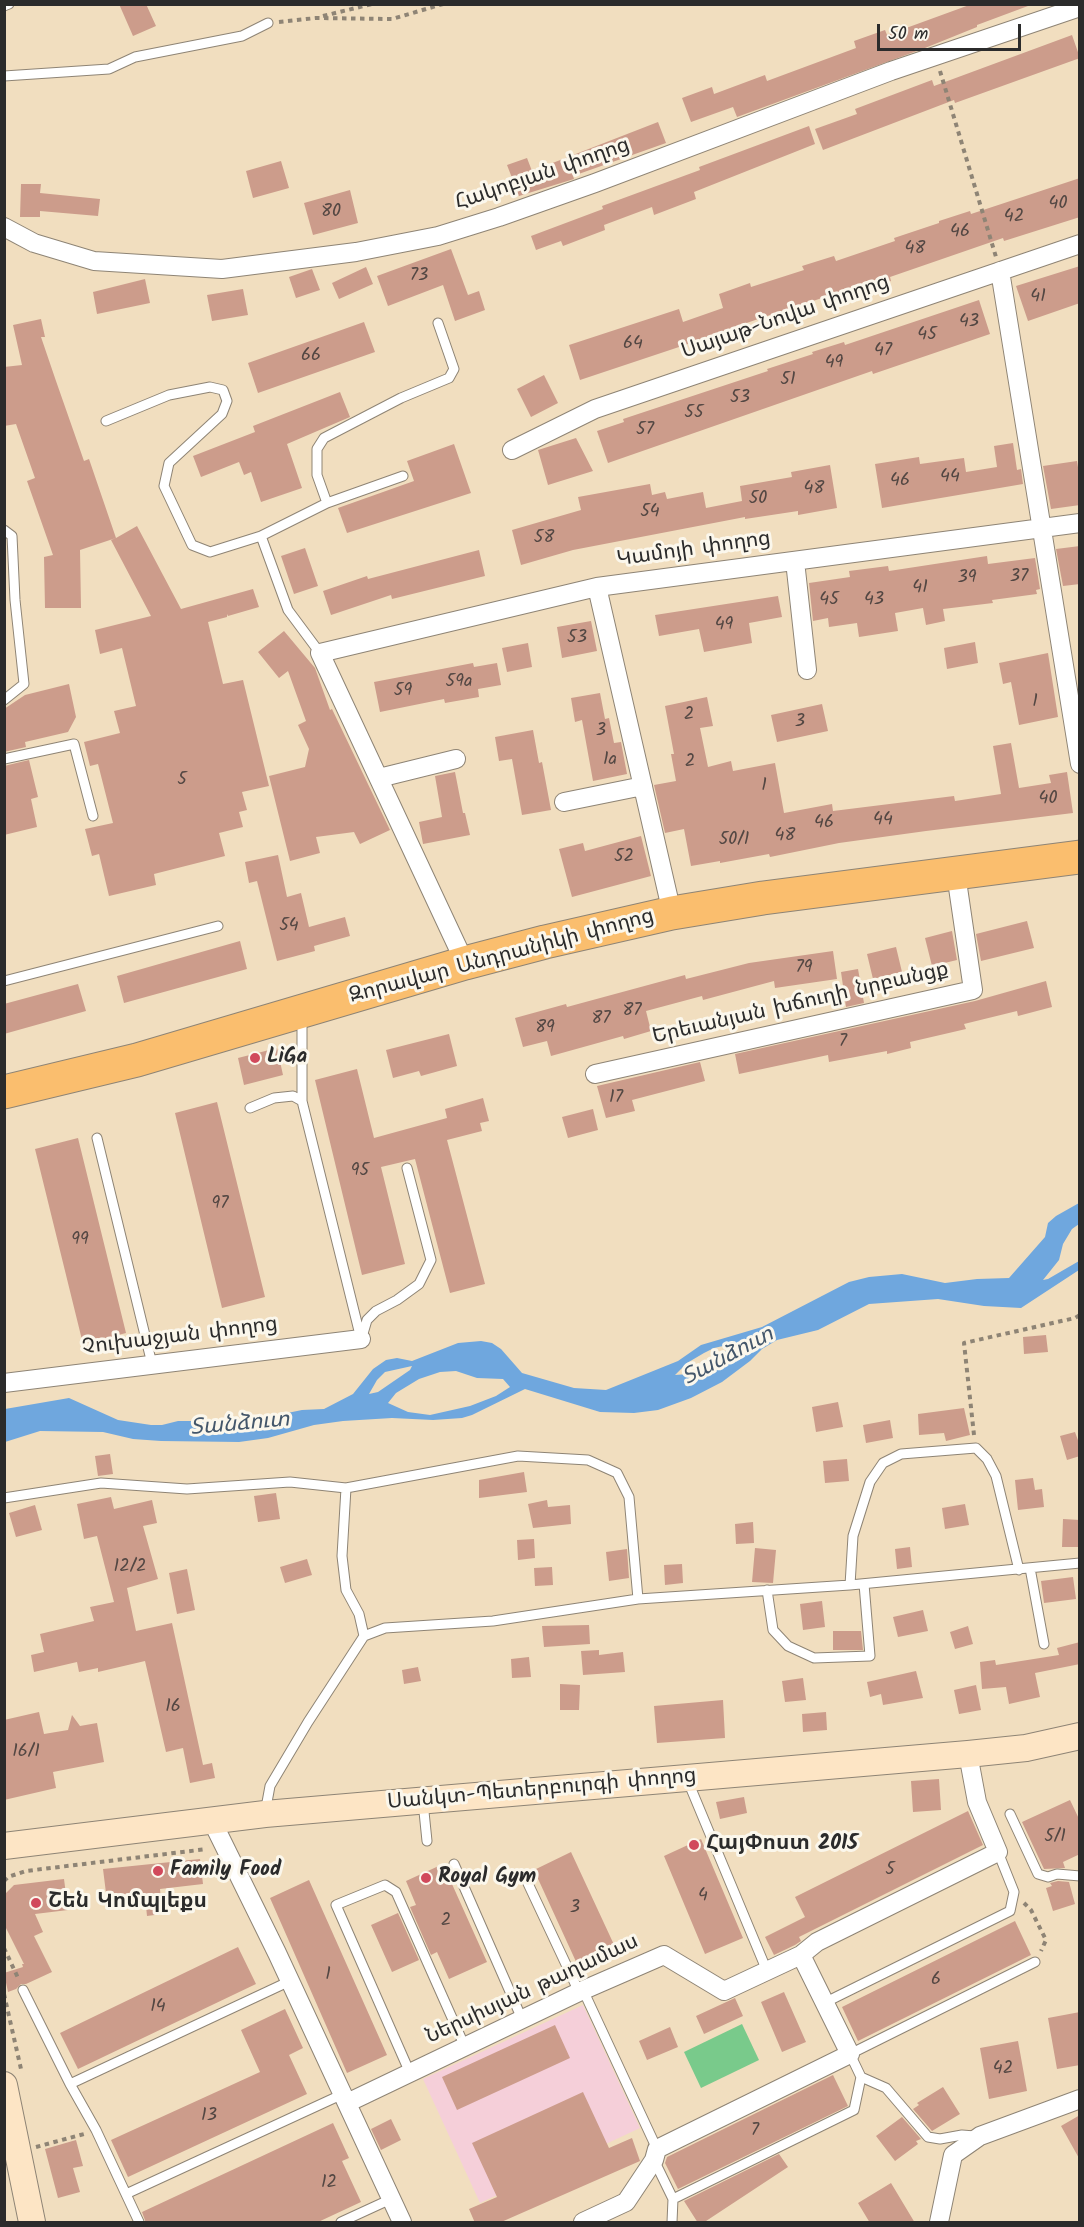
<!DOCTYPE html>
<meta charset="utf-8">
<style>
body{margin:0}
#map{position:relative;width:1084px;height:2227px;overflow:hidden;background:#f1debf;font-family:Kalam,sans-serif}
canvas{display:block}
.frame{position:absolute;inset:0;border:6px solid #2b2b2b;pointer-events:none}
.scale{position:absolute;left:877px;top:24px;width:144px;height:27px;box-sizing:border-box;border:3px solid #2b2b2b;border-top:0;padding-left:8px;font-size:18px;line-height:21px;white-space:nowrap;color:#2b2b2b;-webkit-text-stroke:4px #fbf7ec;paint-order:stroke}
</style>
<div id="map">
<canvas width="1084" height="2227"></canvas>
<div class="frame"></div>
<div class="scale">50 m</div>
</div>
<script>
const g = document.querySelector('canvas').getContext('2d');
g.lineJoin = 'round';
function fillPath(path, color) { g.fillStyle = color; g.fill(path, 'evenodd'); }
const shape = rows => new Path2D(rows.map(r => 'M' + r).join(''));
function stroke(path, color, width, dash) { g.strokeStyle = color; g.lineWidth = width; g.lineCap = dash ? 'butt' : 'round'; g.setLineDash(dash || []); g.stroke(path); }
function write(font, color, halo, rows, align = 'center') {
  g.font = font + ' Kalam,"Noto Sans Armenian",sans-serif'; g.lineWidth = 6; g.setLineDash([]); g.textBaseline = 'middle'; g.strokeStyle = halo; g.fillStyle = color; for (const [text, x, y, turn = 0] of rows) {
    g.save(); g.translate(x, y); g.rotate((+turn || 0) * Math.PI / 180); g.textAlign = isNaN(turn) ? turn : align; if (halo) g.strokeText(text, 0, 0); g.fillText(text, 0, 0); g.restore();
  }
}
fillPath(shape([
 [583,2005,640,2128,480,2203,423,2079]
]), '#f5cfd9');
fillPath(shape([
 [742,2024,759,2060,701,2088,684,2052]
]), '#79ca8b');
fillPath(shape([
 [1079,1203,1079,1224,1072,1229,1063,1244,1059,1260,1043,1280,1048,1279,1079,1261,1079,1270,1021,1308,984,1306,938,1299,869,1304,818,1330,777,1340,762,1349,750,1361,722,1382,691,1398,658,1410,634,1413,600,1412,525,1389,472,1415,462,1418,433,1420,392,1418,343,1421,314,1425,268,1438,239,1442,161,1441,133,1439,103,1432,40,1431,5,1442,5,1409,69,1398,118,1420,151,1425,162,1425,178,1421,235,1421,263,1418,302,1410,324,1409,353,1394,373,1369,386,1360,397,1358,412,1361,458,1343,481,1341,492,1343,501,1349,522,1373,574,1388,606,1390,678,1361,701,1345,762,1327,849,1282,869,1277,902,1274,945,1283,977,1279,1009,1278,1045,1237,1048,1223,1056,1216],
 [732,1344,736,1347,712,1356,689,1374,675,1375,687,1363,704,1353,714,1348],
 [412,1366,410,1370,378,1392,369,1394,377,1380,385,1372],
 [456,1371,477,1378,503,1379,510,1387,496,1396,470,1406,430,1415,408,1412,388,1403,396,1393,419,1379,440,1372]
]), '#6fa7de');
fillPath(shape([
 [119,4,146,4,156,26,133,36],
 [972,4,1028,4,1028,6,977,25,977,27,925,48,737,117,733,107,691,122,682,98,712,87,714,94,765,75,767,81,856,48,854,41,885,30,887,35],
 [1072,35,1080,58,955,103,954,100,823,150,815,129,857,114,855,109,932,80,934,86],
 [658,122,666,143,573,176,574,179,519,196,507,165,527,158,532,171],
 [809,126,815,144,694,192,696,199,654,215,652,207,604,225,605,230,563,246,561,241,536,250,531,236,603,209,602,206,700,170,699,167],
 [281,161,289,188,253,198,246,171],
 [1080,178,1080,217,1004,241,1003,238,890,277,891,281,860,291,858,286,801,305,802,309,771,319,770,315,729,329,730,332,695,344,694,342,580,380,569,345,679,309,683,322,723,308,719,294,750,283,751,287,804,270,802,266,834,256,836,261,895,241,894,238,939,223,939,221,970,211,971,214],
 [21,184,41,184,40,193,100,199,98,216,40,211,40,217,20,217],
 [350,190,358,223,313,235,304,203],
 [451,249,468,295,479,291,485,310,455,321,443,285,388,306,377,276],
 [1080,266,1080,303,1028,321,1016,286],
 [366,267,373,284,339,299,332,283],
 [312,269,320,290,296,298,289,277],
 [145,279,150,303,97,314,93,292],
 [243,289,248,315,212,321,207,295],
 [979,300,990,334,873,374,872,371,608,463,597,431,624,422,623,419,768,371,767,369,813,354,812,352,844,342,845,345],
 [41,319,45,337,41,337,56,381,84,461,89,459,116,538,137,526,181,609,253,589,259,607,228,616,227,614,227,617,208,622,223,684,243,680,269,786,242,792,247,810,239,812,243,827,219,833,225,856,154,874,156,885,109,896,99,854,92,856,85,829,113,823,98,764,90,766,84,742,120,733,114,711,136,706,122,648,100,654,95,630,151,616,111,540,116,538,80,550,81,608,45,608,44,557,53,555,27,481,35,478,16,424,4,426,4,367,22,365,13,325],
 [364,322,375,352,258,393,248,363],
 [544,375,558,403,531,417,517,389],
 [340,392,350,417,287,444,302,488,261,502,251,472,244,475,239,462,201,477,193,456,255,432,253,426],
 [576,438,593,471,548,485,538,450],
 [1013,443,1017,470,1021,469,1023,484,882,508,875,464,919,457,920,464,964,458,966,472,997,467,994,446],
 [454,444,471,493,347,533,338,508,414,481,407,461],
 [1077,461,1080,480,1080,505,1051,509,1043,466],
 [830,465,837,508,798,515,798,511,745,519,745,517,573,550,521,565,512,530,581,510,578,497,650,484,652,495,665,492,667,499,703,492,706,508,742,501,740,486,792,477,791,472],
 [1080,546,1080,584,1063,586,1056,549],
 [305,548,318,586,294,594,281,556],
 [479,550,485,576,392,599,391,595,331,615,323,591,367,576,368,579],
 [987,556,988,564,1035,558,1040,589,1036,590,1037,594,992,600,993,603,943,609,945,621,926,625,923,608,895,613,898,631,859,637,857,623,829,627,828,618,813,621,809,583,850,577,849,571,888,566,889,571],
 [778,596,782,617,749,623,752,643,704,652,699,629,659,636,655,615],
 [591,621,597,651,562,658,557,627],
 [284,631,315,668,330,710,332,709,390,830,360,844,354,832,316,837,320,853,290,861,269,776,305,767,309,749,298,725,306,721,288,671,279,678,258,652],
 [975,642,978,663,947,669,944,648],
 [528,643,532,667,507,672,502,648],
 [1048,653,1058,717,1019,725,1011,682,1003,684,999,663],
 [473,663,474,667,497,663,501,685,478,689,479,697,445,703,444,699,380,712,374,682],
 [69,684,76,717,68,732,25,742,26,747,4,752,4,709,25,695],
 [600,693,605,719,609,718,614,743,621,742,627,774,593,781,582,720,575,722,571,698],
 [707,697,713,726,700,728,708,767,731,761,733,771,775,763,784,813,832,804,833,811,954,796,955,801,1001,794,993,746,1011,743,1019,788,1051,783,1049,775,1067,772,1073,813,926,831,839,843,770,857,769,854,720,863,720,861,691,866,684,829,665,833,654,785,676,781,671,754,674,754,665,706],
 [822,704,828,731,777,742,771,715],
 [533,730,539,763,542,762,551,810,522,815,512,759,499,761,495,737],
 [29,760,38,797,31,799,37,827,4,835,4,766],
 [455,772,463,813,465,813,470,835,423,844,419,822,442,817,435,776],
 [641,836,651,876,572,897,559,849,583,843,585,851],
 [278,855,287,897,301,893,309,927,345,917,350,936,314,946,315,951,277,961,257,881,249,883,245,862],
 [1027,921,1034,948,981,961,976,934],
 [952,931,957,960,932,966,925,938],
 [240,941,247,969,124,1003,117,976],
 [896,947,902,972,873,979,867,954],
 [833,951,837,979,775,988,774,981,703,1000,702,996,646,1011,651,1031,624,1039,623,1036,551,1056,547,1041,523,1047,515,1018,566,1004,567,1007,685,975,686,979,749,963],
 [858,969,864,1003,846,1007,841,972],
 [1046,981,1052,1007,1018,1016,1017,1011,964,1024,966,1029,910,1042,911,1048,887,1054,887,1051,829,1062,828,1055,739,1074,735,1054,975,1001],
 [78,984,86,1011,4,1034,4,1004],
 [449,1034,457,1066,421,1076,419,1071,393,1078,386,1050],
 [277,1048,283,1075,244,1085,238,1058],
 [700,1062,705,1081,632,1100,635,1111,606,1118,597,1086],
 [357,1069,374,1138,447,1118,445,1109,483,1098,489,1121,480,1123,482,1131,447,1140,485,1284,450,1293,415,1159,381,1167,405,1264,362,1275,315,1080],
 [217,1102,265,1297,222,1308,175,1113],
 [593,1109,598,1130,568,1138,562,1117],
 [78,1138,126,1333,83,1344,35,1149],
 [1046,1335,1048,1352,1024,1354,1023,1337],
 [838,1402,843,1427,816,1432,812,1407],
 [964,1408,970,1435,946,1441,944,1433,919,1435,918,1414],
 [890,1420,893,1438,866,1443,863,1425],
 [1075,1432,1080,1446,1080,1456,1067,1460,1060,1436],
 [110,1454,113,1474,98,1476,95,1456],
 [847,1459,849,1481,825,1483,823,1461],
 [524,1472,527,1492,479,1498,479,1480],
 [1033,1478,1035,1490,1042,1489,1044,1507,1018,1510,1015,1480],
 [276,1493,280,1519,258,1522,254,1496],
 [111,1497,114,1509,152,1500,157,1523,143,1526,158,1579,127,1588,136,1631,172,1623,203,1765,212,1763,215,1778,190,1783,183,1748,166,1752,145,1661,98,1672,98,1668,79,1672,77,1662,34,1672,31,1655,44,1652,40,1634,94,1621,90,1607,114,1602,97,1536,84,1539,77,1504],
 [547,1500,548,1507,570,1505,571,1524,533,1528,528,1504],
 [965,1504,969,1525,945,1529,942,1508],
 [35,1505,42,1530,16,1537,9,1513],
 [1063,1519,1080,1520,1080,1547,1062,1547],
 [753,1522,754,1543,736,1544,735,1524],
 [534,1539,535,1558,518,1560,517,1540],
 [910,1547,912,1567,897,1569,895,1549],
 [755,1548,776,1550,773,1583,752,1582],
 [627,1549,629,1578,609,1581,606,1552],
 [307,1559,312,1575,285,1583,280,1567],
 [682,1564,683,1583,665,1585,664,1565],
 [552,1567,553,1585,535,1586,534,1568],
 [187,1569,195,1610,177,1614,169,1573],
 [1073,1577,1076,1599,1044,1603,1041,1581],
 [822,1601,825,1627,803,1630,800,1604],
 [923,1610,928,1631,898,1637,893,1617],
 [589,1625,590,1644,544,1647,542,1626],
 [968,1626,973,1644,955,1649,950,1632],
 [833,1631,861,1631,863,1650,833,1650],
 [1080,1642,1080,1664,1035,1673,1040,1697,1009,1704,1006,1687,982,1689,980,1662,995,1660,996,1665,1059,1655,1057,1648],
 [599,1650,599,1655,623,1652,625,1672,583,1675,581,1651],
 [529,1657,531,1677,512,1678,511,1659],
 [418,1667,421,1681,404,1684,402,1670],
 [916,1671,923,1698,883,1705,881,1694,870,1697,867,1682],
 [803,1678,806,1700,785,1702,782,1681],
 [560,1684,580,1685,579,1710,560,1710],
 [976,1685,981,1710,959,1714,954,1690],
 [723,1700,725,1738,657,1743,654,1706],
 [39,1712,44,1734,68,1730,72,1715,80,1726,97,1723,104,1762,53,1772,56,1788,4,1800,4,1720],
 [826,1712,827,1730,803,1732,802,1714],
 [939,1779,941,1810,913,1812,911,1781],
 [744,1797,747,1813,720,1819,716,1802],
 [1070,1800,1080,1821,1080,1854,1063,1862,1065,1868,1044,1869,1022,1822],
 [968,1811,983,1845,799,1937,801,1941,795,1945,774,1955,765,1937,805,1917,795,1897],
 [701,1839,743,1938,705,1954,664,1856],
 [571,1852,616,1949,578,1966,534,1870],
 [200,1859,203,1884,160,1889,162,1914,147,1916,145,1896,107,1901,103,1869],
 [443,1864,487,1962,449,1979,437,1952,431,1955,410,1907,416,1905,406,1881],
 [64,1879,68,1910,35,1914,43,1932,34,1936,52,1972,26,1984,21,1984,16,1989,8,1992,4,1973,23,1967,22,1964,24,1964,4,1924,5,1894,14,1885],
 [309,1880,387,2055,347,2073,270,1898],
 [1058,1881,1069,1882,1075,1904,1053,1911,1046,1888,1052,1886,1050,1883],
 [398,1913,419,1960,392,1972,371,1925],
 [1015,1921,1031,1955,858,2041,842,2007],
 [238,1947,256,1984,78,2069,60,2033],
 [784,1992,806,2042,782,2052,761,2002],
 [735,1998,743,2016,704,2034,696,2016],
 [285,2009,303,2048,289,2055,307,2094,128,2177,111,2140,260,2072,241,2030],
 [1080,2012,1080,2065,1057,2069,1048,2018],
 [555,2025,570,2058,457,2110,442,2077],
 [670,2027,678,2047,647,2060,639,2041],
 [1018,2041,1027,2091,989,2099,980,2048],
 [833,2075,848,2106,678,2189,665,2163,667,2157],
 [943,2087,960,2114,932,2131,913,2109,919,2105,917,2103],
 [583,2092,609,2148,632,2138,640,2161,499,2223,475,2223,469,2209,497,2197,472,2143],
 [1080,2115,1080,2160,1061,2126],
 [902,2117,921,2139,916,2141,918,2144,895,2161,876,2136],
 [391,2119,401,2140,381,2150,371,2129],
 [333,2123,349,2158,342,2161,361,2202,316,2223,146,2223,142,2212],
 [76,2140,83,2166,73,2168,80,2192,58,2198,45,2149],
 [779,2154,788,2167,703,2223,698,2223,684,2201],
 [891,2183,915,2223,870,2223,858,2203]
]), '#cc9c8b');
const lane = shape([
 [4,6,9,4],
 [4,76,109,69,135,57,242,36,268,23],
 [106,421,169,395,210,387,223,390,227,401,222,414,169,463,164,486,192,545,210,552,261,536,288,610,320,653],
 [327,503,317,475,317,449,324,438,401,398,449,378,454,369,438,323],
 [4,530,12,536,15,600,24,684,4,700],
 [261,536,327,503,403,476],
 [4,759,74,744,93,816],
 [4,981,218,926],
 [302,1018,302,1101],
 [250,1108,274,1098,293,1096,302,1101,361,1339],
 [97,1138,152,1364],
 [362,1337,367,1320,376,1311,397,1300,419,1284,431,1260,407,1168],
 [346,1488,342,1556,346,1590,359,1614,364,1636],
 [4,1498,101,1483,187,1489,290,1482,346,1488,518,1456,588,1460,617,1473,629,1497,638,1599],
 [1030,1568,1044,1644],
 [850,1585,853,1536,870,1482,883,1463,901,1454,976,1448,987,1459,996,1476,1019,1570],
 [767,1590,773,1630,788,1646,814,1658,870,1656,864,1584],
 [687,1779,767,1971],
 [423,1802,427,1841],
 [265,1813,270,1786,308,1722,364,1636,385,1628,493,1621,638,1599,850,1585,1080,1563],
 [1010,1814,1038,1874,1048,1877,1057,1874,1080,1876],
 [454,1864,522,2019],
 [524,1875,579,1992],
 [23,1990,70,2084,96,2130,139,2222],
 [583,1990,657,2149],
 [824,2003,1010,1911,1014,1892,998,1852],
 [410,2073,336,1905,385,1885,396,1892,465,2047],
 [70,2084,290,1981],
 [975,2136,962,2135,940,2139,928,2137,886,2088,861,2077,850,2054,1035,1962],
 [654,2160,673,2199],
 [126,2194,343,2094],
 [341,2222,391,2199],
 [672,2222,673,2199,854,2110,861,2077]
]);
const street = shape([
 [4,227,34,243,94,261,222,269,356,252,438,236,499,217,595,183,891,71,1080,7],
 [1000,271,1080,764],
 [512,450,595,409,1080,244],
 [795,561,807,670],
 [597,587,672,913],
 [379,778,456,759],
 [564,802,643,786],
 [465,963,320,653,597,587,1080,523],
 [595,1074,973,990,956,874],
 [4,1383,361,1339],
 [212,1821,277,1953,402,2222],
 [347,2103,579,1992,664,1955,724,1991,801,1955,817,1942,998,1852,977,1802,968,1754],
 [583,2222,626,2202,654,2160,657,2149,850,2054,801,1955],
 [939,2222,953,2155,980,2136,1080,2099]
]);
const secondary = shape([
 [4,1846,265,1814,968,1754,1026,1748,1080,1736],
 [4,2085,32,2222]
]);
const highway = shape([
 [4,1092,137,1060,465,963,545,942,672,913,763,898,1080,857]
]);
stroke(lane, '#8e8475', 11);
stroke(street, '#8e8475', 20);
stroke(secondary, '#8e8475', 28);
stroke(highway, '#8e8475', 35);
stroke(shape([
 [323,16,372,4],
 [315,18,392,19,443,4],
 [279,22,316,18],
 [940,71,996,257],
 [974,1435,964,1343,1075,1318,1080,1315],
 [4,1881,8,1877,26,1871,207,1849],
 [1024,1903,1031,1910,1046,1940,1041,1951],
 [4,1948,19,1980],
 [4,1994,21,2069],
 [36,2147,84,2134]
]), '#8e8475', 4, [4.5, 4.5]);
stroke(lane, '#fff', 9);
stroke(street, '#fff', 18);
stroke(secondary, '#fde5c5', 26);
stroke(highway, '#fabe6e', 33);
for (const [x, y, r, color] of [
 [255,1058,6,"#d1495b"],
 [694,1845,6,"#d1495b"],
 [158,1871,6,"#d1495b"],
 [426,1878,6,"#d1495b"],
 [36,1903,6,"#d1495b"]
]) { const dot = new Path2D(); dot.arc(x, y, r, 0, 2 * Math.PI); g.fillStyle = color; g.fill(dot); stroke(dot, '#fbf7ec', 2); }
write('18px', '#534743', null, [
 ["40",1058,205],
 ["80",331,213],
 ["42",1014,218],
 ["46",960,233],
 ["48",915,250],
 ["73",419,277],
 ["41",1038,298],
 ["43",969,323],
 ["45",927,336],
 ["64",633,345],
 ["47",883,352],
 ["66",311,357],
 ["49",834,364],
 ["51",788,381],
 ["53",740,399],
 ["55",694,414],
 ["57",645,431],
 ["44",950,478],
 ["46",900,482],
 ["48",814,490],
 ["50",758,500],
 ["54",650,513],
 ["58",544,539],
 ["37",1019,578],
 ["39",967,579],
 ["41",920,589],
 ["45",829,601],
 ["43",874,601],
 ["49",724,626],
 ["53",577,639],
 ["59a",459,683],
 ["59",403,692],
 ["1",1035,703],
 ["2",689,716],
 ["3",800,723],
 ["3",601,732],
 ["1a",610,761],
 ["2",690,763],
 ["5",182,781],
 ["1",764,787],
 ["40",1048,800],
 ["44",883,821],
 ["46",824,824],
 ["48",785,837],
 ["50/1",734,841],
 ["52",624,858],
 ["54",289,927],
 ["79",804,969],
 ["87",632,1012],
 ["87",601,1020],
 ["89",545,1029],
 ["7",843,1043],
 ["17",616,1099],
 ["95",360,1172],
 ["97",220,1205],
 ["99",80,1241],
 ["12/2",130,1568],
 ["16",173,1708],
 ["16/1",26,1753],
 ["5/1",1055,1838],
 ["5",890,1871],
 ["4",703,1897],
 ["3",575,1909],
 ["2",446,1922],
 ["1",328,1976],
 ["6",936,1981],
 ["14",158,2008],
 ["42",1003,2070],
 ["13",209,2117],
 ["7",755,2132],
 ["12",329,2184]
]);
write('21px', '#2b2b2b', '#fbf7ec', [
 ["Հակոբյան փողոց",543,176,-19],
 ["Սայաթ-Նովա փողոց",786,319,-19],
 ["Կամոյի փողոց",694,551,-8],
 ["Զորավար Անդրանիկի փողոց",502,958,-15],
 ["Երեւանյան խճուղի նրբանցք",801,1005,-13],
 ["Չուխաջյան փողոց",180,1338,-7],
 ["Սանկտ-Պետերբուրգի փողոց",542,1791,-5],
 ["Ներսիսյան թաղամաս",533,1991,-25]
]);
write('bold 21px', '#2b2b2b', '#fbf7ec', [
 ["LiGa",267,1058],
 ["ՀայՓոստ 2015",706,1845],
 ["Family Food",170,1871],
 ["Royal Gym",438,1878],
 ["Շեն Կոմպլեքս",48,1903]
], 'left');
write('italic 22px', '#43566a', '#fbf7ec', [
 ["Տանձուտ",729,1358,-28],
 ["Տանձուտ",240,1426,-5]
]);
</script>
